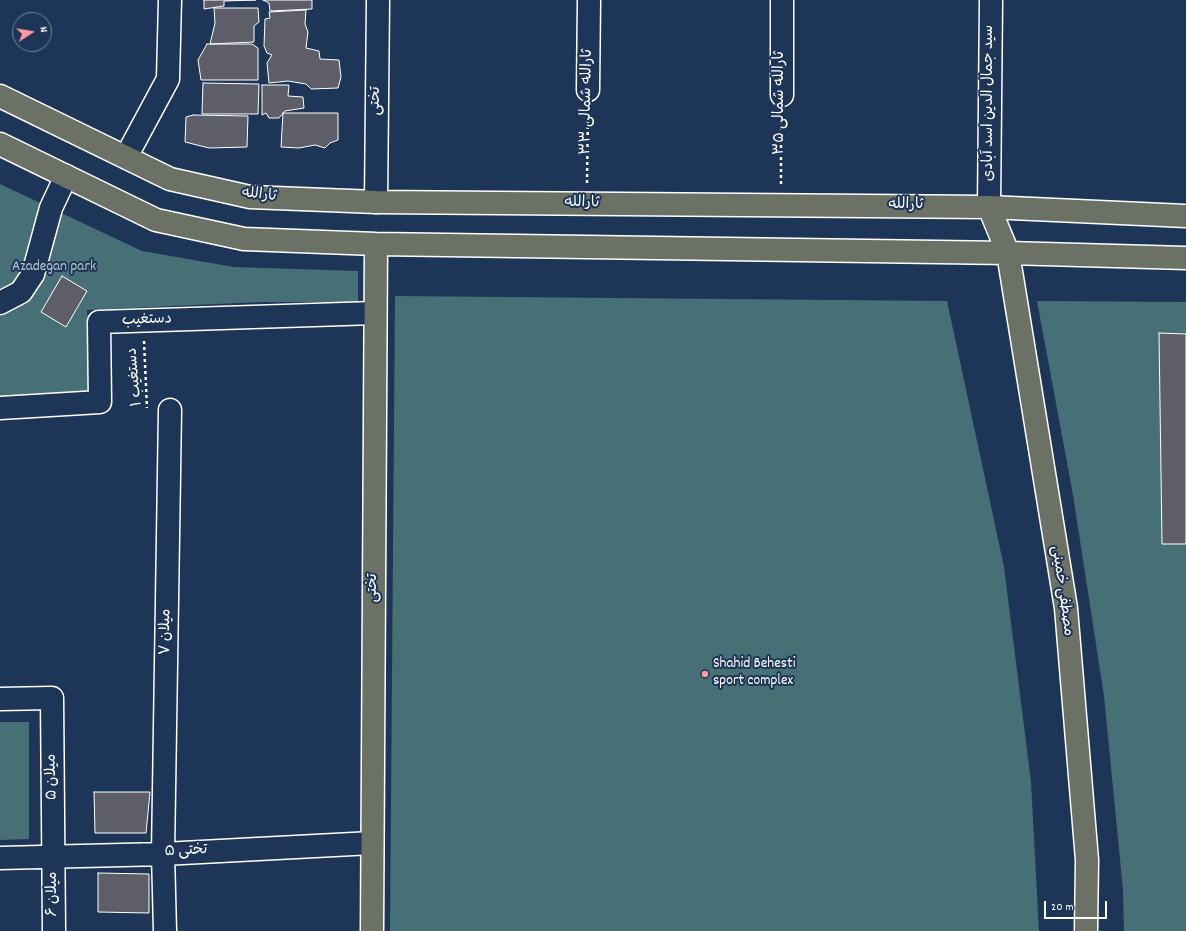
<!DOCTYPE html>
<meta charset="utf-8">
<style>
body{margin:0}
#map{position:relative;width:1186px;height:931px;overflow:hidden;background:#1d3557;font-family:Dekko,sans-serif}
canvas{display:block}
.north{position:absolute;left:12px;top:12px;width:40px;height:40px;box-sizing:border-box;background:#1d3557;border:1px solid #77869a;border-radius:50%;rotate:78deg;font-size:11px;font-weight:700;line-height:16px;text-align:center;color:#fff}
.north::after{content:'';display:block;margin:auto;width:14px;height:18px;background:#ff9aa2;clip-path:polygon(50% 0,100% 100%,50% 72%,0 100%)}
.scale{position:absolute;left:1044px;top:901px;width:63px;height:18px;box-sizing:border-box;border:2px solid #fff;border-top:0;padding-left:5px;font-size:12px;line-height:14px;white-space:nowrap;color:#fff;-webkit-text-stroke:3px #1d3557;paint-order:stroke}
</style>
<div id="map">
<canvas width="1186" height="931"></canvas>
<div class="north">N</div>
<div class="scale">20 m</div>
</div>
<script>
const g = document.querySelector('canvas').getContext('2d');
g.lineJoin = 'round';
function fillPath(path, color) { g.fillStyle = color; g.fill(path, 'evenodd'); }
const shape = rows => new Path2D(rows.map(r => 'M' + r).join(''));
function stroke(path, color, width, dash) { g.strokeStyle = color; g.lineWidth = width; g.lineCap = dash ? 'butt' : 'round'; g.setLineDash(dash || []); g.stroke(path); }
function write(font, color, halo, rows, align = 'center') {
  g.font = font + ' Dekko,"Playpen Sans Arabic",sans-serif'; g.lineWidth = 4; g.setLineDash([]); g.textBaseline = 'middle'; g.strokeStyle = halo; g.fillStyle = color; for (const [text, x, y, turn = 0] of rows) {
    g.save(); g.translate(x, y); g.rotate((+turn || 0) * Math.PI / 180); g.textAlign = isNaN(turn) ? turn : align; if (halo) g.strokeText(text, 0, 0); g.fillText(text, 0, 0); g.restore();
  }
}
fillPath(shape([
 [0,184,142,251,234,267,358,271,358,302,260,302,87,310,89,392,0,398],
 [395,296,947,301,1004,567,1031,782,1039,931,390,931],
 [1037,301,1186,302,1186,931,1124,931,1123,890,1104,696,1073,495],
 [0,722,29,722,29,839,0,840]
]), '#467075');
const building = shape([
 [204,0,256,0,224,1,224,6,204,9,204,0],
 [263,0,312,0,312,9,270,11,269,3,263,0],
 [214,8,258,8,259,22,254,26,254,42,210,44,215,23,214,8],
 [306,10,305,24,308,32,306,48,319,51,320,59,339,60,341,77,338,88,311,89,306,84,288,81,269,83,267,63,272,55,267,53,264,46,265,19,270,18,269,12,306,10],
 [207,44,252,44,258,48,258,80,201,80,198,60,207,44],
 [203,83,259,84,258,114,202,114,203,83],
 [262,85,289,85,288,96,303,97,304,108,285,111,279,118,269,118,266,113,262,115,262,85],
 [283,113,338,113,338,140,330,143,325,148,315,145,299,148,281,147,283,113],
 [193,115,248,116,247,147,209,148,185,142,186,117,193,115],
 [62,276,87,291,66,327,41,312,62,276],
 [1159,333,1186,334,1186,544,1162,544,1159,333],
 [94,792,150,792,146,833,95,833,94,792],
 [98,873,149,874,149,913,98,912,98,873]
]);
fillPath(building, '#5e5e68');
stroke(building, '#fff', 1);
const minor = shape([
 [588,90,589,0],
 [782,95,782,0],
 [126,157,168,79,170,0],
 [376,202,378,0],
 [989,207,991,0],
 [0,303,21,292,33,274,51,208,66,176],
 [0,408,100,402,99,322,375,313],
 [0,699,52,698,54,931],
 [0,858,163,854,372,843],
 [165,931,163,854,170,410]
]);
const major = shape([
 [0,96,170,179,250,197,376,202,989,207,1186,216],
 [0,144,156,220,244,239,376,244,1008,253,1186,258],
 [989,207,1008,253,1066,608,1087,860,1086,931],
 [372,931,376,244]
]);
stroke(minor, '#fff', 25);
stroke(major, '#fff', 25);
stroke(shape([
 [587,183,588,110],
 [781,184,781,115],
 [144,341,147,408]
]), '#fff', 2.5, [3, 3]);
stroke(minor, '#1d3557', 22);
stroke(major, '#6b7165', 22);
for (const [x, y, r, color] of [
 [705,674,4,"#ff9aa2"]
]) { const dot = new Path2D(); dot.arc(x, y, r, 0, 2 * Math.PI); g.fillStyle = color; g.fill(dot); stroke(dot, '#1d3557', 1.5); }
write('15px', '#fff', '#1d3557', [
 ["تختی",377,101,-90],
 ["ثارالله شمالی ۳۳",588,102,-89],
 ["ثارالله شمالی ۳۵",781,103,-90],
 ["سید جمال الدین اسد آبادی",990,103,-90],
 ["ثارالله",259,196,6],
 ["ثارالله",582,204,1],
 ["ثارالله",906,206],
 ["دستغیب",147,321,-2],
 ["دستغیب ۱",136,377,-95],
 ["تختی",374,588,-90],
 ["مصطفی خمینی",1061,591,82],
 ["میلان ۷",167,632,-89],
 ["میلان ۵",53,777,-91],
 ["تختی ۵",186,852,-3],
 ["میلان ۶",54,894,-90]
]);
write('15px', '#b5c6c8', '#1d3557', [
 ["Azadegan park",54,268]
]);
write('15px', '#fff', '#1d3557', [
 ["Shahid Behesti",713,665],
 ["sport complex",713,682]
], 'left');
</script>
